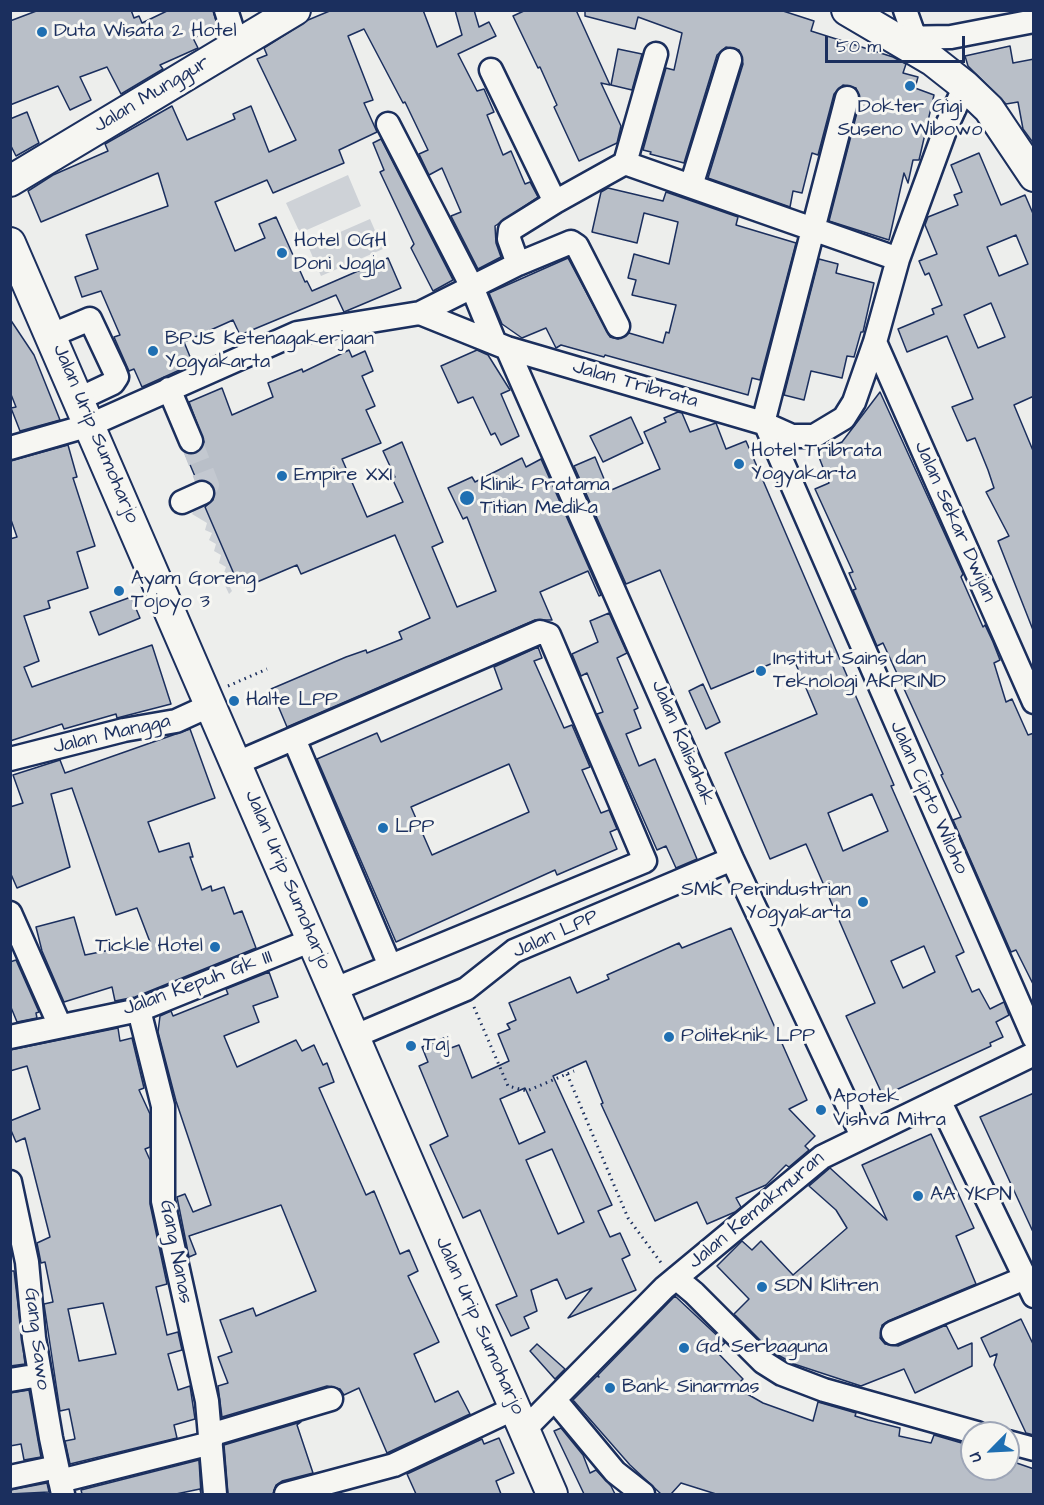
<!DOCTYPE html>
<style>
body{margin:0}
#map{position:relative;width:1044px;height:1505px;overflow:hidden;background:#edeeec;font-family:"Architects Daughter",sans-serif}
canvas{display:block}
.frame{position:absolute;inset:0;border:12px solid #1b2f5e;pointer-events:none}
.north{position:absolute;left:960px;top:1421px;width:60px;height:60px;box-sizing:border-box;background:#f6f6f2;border:2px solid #9ea6b7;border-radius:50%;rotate:246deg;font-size:16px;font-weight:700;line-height:24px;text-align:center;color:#1b2f5e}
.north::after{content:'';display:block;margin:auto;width:21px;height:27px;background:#1f6fb2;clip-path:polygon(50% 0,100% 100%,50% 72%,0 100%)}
.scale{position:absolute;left:825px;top:36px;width:140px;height:27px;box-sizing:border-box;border:3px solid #1b2f5e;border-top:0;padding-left:8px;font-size:18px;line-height:21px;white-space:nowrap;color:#1b2f5e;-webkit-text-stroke:4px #f6f6f2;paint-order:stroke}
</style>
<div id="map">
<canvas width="1044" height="1505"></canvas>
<div class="frame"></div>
<div class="north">U</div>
<div class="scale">50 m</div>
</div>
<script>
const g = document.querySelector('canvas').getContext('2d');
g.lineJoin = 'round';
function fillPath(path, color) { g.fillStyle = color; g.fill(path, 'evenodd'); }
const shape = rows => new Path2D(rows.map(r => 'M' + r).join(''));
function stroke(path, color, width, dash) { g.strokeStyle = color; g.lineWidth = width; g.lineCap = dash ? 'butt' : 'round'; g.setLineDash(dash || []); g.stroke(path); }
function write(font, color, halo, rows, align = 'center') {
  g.font = font + ' "Architects Daughter",sans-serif'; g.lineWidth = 6; g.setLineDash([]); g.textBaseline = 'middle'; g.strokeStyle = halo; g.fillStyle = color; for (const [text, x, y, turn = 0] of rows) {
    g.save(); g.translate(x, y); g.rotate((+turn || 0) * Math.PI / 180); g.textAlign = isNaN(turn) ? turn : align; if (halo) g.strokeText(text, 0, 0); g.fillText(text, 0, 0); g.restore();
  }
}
fillPath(shape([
 [348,175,361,206,300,233,286,203],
 [370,219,383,249,321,276,308,246],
 [204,505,237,581,229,585,232,591,229,594,222,579,226,567,219,563,221,555,214,551,216,544,209,540,212,533,205,530,207,523,192,514,194,510]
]), '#ced2d7');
const building = shape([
 [39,10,131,10,134,18,139,16,142,23,169,10,213,10,218,28,193,38,198,48,160,65,163,69,121,94,107,67,80,77,91,100,70,110,58,86,10,105,10,21,39,10],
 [332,10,423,10,437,47,462,35,455,10,474,10,479,27,489,22,496,36,458,54,477,91,484,89,494,112,487,115,503,155,511,151,525,184,530,182,538,197,495,226,496,243,501,257,478,269,451,216,461,212,442,168,429,175,419,154,428,150,405,102,403,103,364,29,348,36,373,100,364,103,377,132,339,150,344,163,273,193,267,180,215,202,235,251,265,238,259,224,276,217,305,282,307,281,312,291,388,258,401,288,344,312,336,295,240,335,233,320,184,342,193,364,142,387,134,369,129,371,114,337,120,335,101,291,82,297,75,277,98,269,86,235,168,206,158,173,41,222,28,191,53,175,108,151,105,144,172,106,187,140,235,119,233,114,251,106,269,152,296,140,257,59,267,55,264,48,308,20,332,10],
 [526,10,576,10,610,85,601,83,621,126,617,143,579,161,554,107,557,105,540,67,538,68,513,16,526,10],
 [585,10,780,10,814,21,811,31,893,57,906,64,903,73,918,77,915,88,934,95,919,160,913,160,908,183,904,173,889,240,829,221,860,101,856,88,843,85,834,94,818,155,812,153,802,193,793,191,790,207,708,178,743,64,739,50,726,47,717,55,684,163,650,154,651,152,643,150,666,68,674,70,682,33,638,17,635,29,585,16,585,10],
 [1010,46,1013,63,1034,59,1034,144,1023,129,1018,102,1006,104,968,66,965,56,1010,46],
 [618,49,642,54,632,90,611,85,618,49],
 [27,112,39,143,16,156,10,144,10,119,27,112],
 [381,139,453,280,433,291,411,248,414,244,380,172,384,170,373,143,381,139],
 [979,153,1001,205,1025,195,1034,216,1034,396,1014,405,1034,453,1033,630,998,541,1009,536,986,492,994,488,988,470,975,438,967,441,952,407,973,399,947,336,907,352,898,329,934,314,932,309,942,305,929,273,925,275,919,261,937,254,925,225,928,217,958,205,954,195,962,192,951,165,979,153],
 [1016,235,1028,264,999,276,987,247,1016,235],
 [991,303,1005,337,978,348,964,315,991,303],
 [608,188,663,201,666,192,738,217,736,225,796,243,760,380,752,378,748,395,605,355,604,357,561,345,556,348,546,328,522,338,502,324,489,293,568,258,610,337,618,339,629,333,663,343,666,332,669,333,676,305,632,295,636,280,628,278,634,254,669,264,678,222,644,213,637,243,592,232,601,192,608,188],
 [819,259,838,264,836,273,874,283,863,332,861,332,854,357,847,356,842,378,811,371,804,400,784,395,819,259],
 [10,319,34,355,60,420,20,431,11,408,16,407,10,392,10,319],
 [349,350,352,357,365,351,373,371,362,376,375,406,366,410,381,443,342,459,367,517,403,502,392,478,395,477,383,451,402,442,443,542,432,547,457,607,496,591,467,517,463,519,448,488,472,477,475,482,522,458,526,467,541,459,601,595,599,596,588,571,540,592,552,620,535,620,287,727,271,689,346,657,366,650,367,653,402,639,399,632,430,618,395,535,301,574,297,565,257,582,254,574,237,581,205,507,213,500,214,488,209,482,197,481,185,453,197,453,204,442,189,402,222,388,232,415,273,397,268,383,302,369,303,372,349,350],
 [477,350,488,355,510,390,501,394,519,436,501,445,495,433,491,435,473,397,458,403,441,366,477,350],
 [880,392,963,574,961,577,983,627,985,625,993,642,1000,660,994,663,1006,702,1012,699,1028,735,1034,733,1034,986,1016,950,1011,952,953,820,961,817,941,775,943,774,883,643,877,646,853,590,856,589,849,573,853,572,815,489,829,483,817,452,842,442,880,392],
 [678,412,682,413,690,432,716,423,726,449,746,441,894,785,891,786,964,952,956,956,972,992,979,989,990,1009,1004,1002,1009,1015,996,1022,1003,1037,990,1043,991,1046,883,1096,846,1016,875,1003,806,844,770,859,725,753,817,714,792,655,711,689,660,570,626,584,574,466,595,457,609,491,660,469,644,432,666,422,664,418,678,412],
 [872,794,888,831,843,851,828,813,872,794],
 [924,946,935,972,903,988,891,961,924,946],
 [631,417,643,443,603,462,590,436,631,417],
 [68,445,77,477,73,478,95,546,77,552,88,588,48,601,50,608,24,616,39,661,24,667,32,687,152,645,171,704,117,718,116,714,64,729,62,724,10,741,10,539,17,537,10,517,10,461,68,445],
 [131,597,140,618,99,635,90,612,131,597],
 [609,613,627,653,617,658,638,708,634,710,641,728,626,734,639,766,655,759,697,859,676,868,666,846,657,850,597,714,603,712,587,673,581,676,572,654,598,642,590,621,609,613],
 [538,647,542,658,534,661,564,728,572,725,590,767,582,770,601,813,609,810,617,829,610,832,617,849,557,875,555,870,396,942,317,759,377,733,381,742,502,689,494,667,538,647],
 [509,764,529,812,432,855,411,807,509,764],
 [703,684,720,722,706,729,689,691,703,684],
 [190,729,215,798,148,822,159,852,189,843,193,857,190,857,202,890,211,886,212,891,224,887,234,914,242,911,256,948,135,997,115,1001,112,987,64,1002,42,951,36,927,74,917,85,955,150,942,137,908,116,915,72,788,51,794,70,867,17,888,10,872,10,807,23,803,13,775,60,760,65,773,190,729],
 [731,928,807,1100,789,1109,815,1136,805,1146,809,1150,789,1167,786,1165,766,1185,736,1198,741,1207,735,1212,707,1224,697,1202,655,1221,601,1104,603,1103,586,1061,553,1076,612,1205,598,1211,610,1237,620,1233,630,1255,622,1259,636,1290,568,1318,592,1288,566,1299,557,1279,531,1290,537,1311,524,1317,529,1328,511,1336,496,1305,517,1296,480,1210,463,1218,430,1145,448,1136,419,1066,428,1062,422,1047,444,1038,448,1049,459,1045,472,1078,509,1061,498,1034,510,1029,507,1024,516,1020,509,1003,570,977,577,993,609,979,607,975,679,943,682,948,731,928],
 [525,1088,545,1132,519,1144,500,1099,525,1088],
 [552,1149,584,1222,558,1234,526,1160,552,1149],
 [16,960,39,1012,36,1013,37,1018,17,1022,10,1005,10,962,16,960],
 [269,972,278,997,253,1006,259,1022,224,1036,237,1067,296,1040,302,1051,314,1045,323,1065,327,1063,334,1082,319,1088,366,1195,374,1191,400,1254,409,1250,418,1271,408,1276,439,1342,414,1354,435,1402,458,1391,470,1414,387,1453,359,1388,344,1395,340,1389,327,1386,222,1417,218,1386,228,1383,218,1357,232,1352,220,1320,253,1308,256,1316,316,1291,281,1205,189,1236,196,1254,189,1257,177,1197,185,1194,193,1212,211,1205,176,1101,158,1032,160,1016,171,1011,173,1016,228,994,226,989,269,972],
 [118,1028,120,1041,132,1038,144,1088,139,1090,150,1114,150,1147,145,1149,150,1160,150,1204,167,1284,156,1287,167,1335,178,1332,182,1350,168,1354,178,1390,190,1386,195,1419,174,1425,177,1438,70,1464,65,1441,75,1439,69,1409,60,1411,44,1304,53,1302,45,1262,41,1263,37,1243,50,1237,25,1138,16,1142,10,1128,10,1121,40,1109,27,1066,10,1071,10,1050,118,1028],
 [103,1303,116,1354,79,1361,68,1309,103,1303],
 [1034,1093,1034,1234,980,1117,1034,1093],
 [931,1134,974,1228,956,1236,976,1284,888,1321,882,1325,880,1338,885,1344,898,1346,946,1325,958,1349,972,1343,972,1366,915,1393,904,1369,861,1386,794,1364,771,1351,734,1314,749,1299,717,1266,742,1241,752,1250,761,1241,793,1275,847,1228,836,1210,809,1186,830,1168,887,1220,862,1165,931,1134],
 [10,1271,14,1271,25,1364,10,1366,10,1271],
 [675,1296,725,1343,716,1351,743,1379,735,1387,763,1403,813,1421,818,1402,856,1413,855,1416,868,1420,900,1428,899,1436,931,1443,934,1435,972,1446,972,1469,1008,1469,1008,1460,1034,1469,1034,1494,716,1494,681,1483,671,1494,661,1494,630,1465,573,1400,597,1376,599,1377,598,1375,675,1296],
 [1021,1319,1034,1346,1034,1435,1026,1433,994,1365,997,1354,990,1357,981,1338,1021,1319],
 [537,1344,565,1369,555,1379,530,1351,537,1344],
 [29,1390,41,1457,24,1460,21,1444,10,1446,10,1393,29,1390],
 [301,1422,297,1425,313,1473,282,1481,276,1485,273,1494,228,1494,224,1445,301,1422],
 [561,1428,583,1455,590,1473,596,1470,611,1486,615,1494,584,1494,554,1431,561,1428],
 [499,1438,514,1473,496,1481,501,1494,416,1494,407,1474,482,1439,484,1444,499,1438],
 [199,1460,201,1494,200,1489,176,1494,82,1494,81,1490,199,1460],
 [47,1483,49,1492,10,1494,10,1490,47,1483]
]);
fillPath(building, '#b9bfc8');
stroke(building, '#1b2f5e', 1.5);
stroke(shape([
 [191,441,208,485,202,493]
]), '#c3c8d0', 22, [22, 11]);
const minor = shape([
 [226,10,237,44],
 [905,10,915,38],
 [896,38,951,37,1034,21],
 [491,70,555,202,510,230,509,239,518,264],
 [388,124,472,287,495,343],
 [625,163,656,54],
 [691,186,730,60],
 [555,202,625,163,898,259],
 [420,313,518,264,571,242,577,246,618,326],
 [52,335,90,319,115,372,117,377,113,383,79,399],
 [875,342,1034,702],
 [507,348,732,859,862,1136],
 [169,389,191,441],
 [763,423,847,98],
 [766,425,1034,1038],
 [10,448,90,425,297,333,420,313,507,348,763,423,792,436,814,436,844,418,854,402,875,342,898,259,947,125,965,86],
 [182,502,202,493],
 [294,739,390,966],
 [10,759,124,730,176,721,211,705],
 [237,763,540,632,549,635,566,675,645,861,333,990],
 [10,913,60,1026],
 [139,1010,163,1106,163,1201,207,1401,215,1494],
 [10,1037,139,1010,312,940],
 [353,1037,466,989,514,951,732,859],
 [939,1100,1034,1296],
 [10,1182,27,1262,34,1338,51,1438,63,1494],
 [676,1278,694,1293,763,1362,782,1374,824,1390,977,1433],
 [893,1333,1025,1278],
 [10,1380,40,1375],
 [555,1400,615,1472,643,1494],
 [524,1430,664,1288,822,1157,1034,1054],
 [210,1435,331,1399],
 [1008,1442,1034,1449],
 [10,1477,57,1467],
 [60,1481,211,1443],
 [286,1494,394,1465,515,1408]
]);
const major = shape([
 [847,10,932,60,965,86,989,109,1034,176],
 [10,181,295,10],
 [10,243,552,1494]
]);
stroke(minor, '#1b2f5e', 27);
stroke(major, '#1b2f5e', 34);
stroke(shape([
 [228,686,267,669],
 [474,1007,508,1086,527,1091,574,1071],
 [567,1074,628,1218,662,1264]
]), '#1b2f5e', 3, [1.5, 4.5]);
stroke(minor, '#f6f6f2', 22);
stroke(major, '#f6f6f2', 30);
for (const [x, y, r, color] of [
 [42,32,6,"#1f6fb2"],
 [910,86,6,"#1f6fb2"],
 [282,253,6,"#1f6fb2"],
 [153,351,6,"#1f6fb2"],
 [739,464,6,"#1f6fb2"],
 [282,476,6,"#1f6fb2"],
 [467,498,8,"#1f6fb2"],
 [119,591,6,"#1f6fb2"],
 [761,671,6,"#1f6fb2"],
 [234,701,6,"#1f6fb2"],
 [383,828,6,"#1f6fb2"],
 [863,902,6,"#1f6fb2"],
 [215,947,6,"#1f6fb2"],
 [669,1037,6,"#1f6fb2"],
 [411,1046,6,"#1f6fb2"],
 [821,1110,6,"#1f6fb2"],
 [918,1196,6,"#1f6fb2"],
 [762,1287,6,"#1f6fb2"],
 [684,1348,6,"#1f6fb2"],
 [610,1388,6,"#1f6fb2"]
]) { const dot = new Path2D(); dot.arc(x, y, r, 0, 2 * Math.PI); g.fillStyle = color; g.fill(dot); stroke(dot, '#f6f6f2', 2); }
write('20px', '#1b2f5e', '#f6f6f2', [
 ["Duta Wisata 2 Hotel",54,32],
 ["Dokter Gigi",910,108,"center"],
 ["Suseno Wibowo",910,131,"center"],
 ["Hotel OGH",294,242],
 ["Doni Jogja",294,265],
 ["BPJS Ketenagakerjaan",165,340],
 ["Yogyakarta",165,363],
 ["Hotel Tribrata",751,452],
 ["Yogyakarta",751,475],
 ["Empire XXI",294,476],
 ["Klinik Pratama",480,486],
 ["Titian Medika",480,509],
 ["Ayam Goreng",131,580],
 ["Tojoyo 3",131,603],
 ["Institut Sains dan",773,660],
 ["Teknologi AKPRIND",773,683],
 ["Halte LPP",246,701],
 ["LPP",395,828],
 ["SMK Perindustrian",851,891,"right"],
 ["Yogyakarta",851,914,"right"],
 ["Tickle Hotel",203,947,"right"],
 ["Politeknik LPP",681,1037],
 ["Taj",423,1046],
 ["Apotek",833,1098],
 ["Vishva Mitra",833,1121],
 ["AA YKPN",930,1196],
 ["SDN Klitren",774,1287],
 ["Gd. Serbaguna",696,1348],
 ["Bank Sinarmas",622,1388]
], 'left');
write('20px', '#1b2f5e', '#f6f6f2', [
 ["Jalan Munggur",152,95,-31],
 ["Jalan Tribrata",635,385,16],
 ["Jalan Urip Sumoharjo",95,434,67],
 ["Jalan Sekar Dwijan",954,522,66],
 ["Jalan Mangga",112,735,-13],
 ["Jalan Kalisahak",682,743,67],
 ["Jalan Cipto Wiloho",928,798,66],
 ["Jalan Urip Sumoharjo",287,880,67],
 ["Jalan LPP",556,935,-24],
 ["Jalan Kepuh Gk III",198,984,-20],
 ["Jalan Kemakmuran",757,1211,-40],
 ["Gang Nanas",175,1252,79],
 ["Jalan Urip Sumoharjo",479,1326,66],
 ["Gang Sawo",36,1339,83]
]);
</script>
